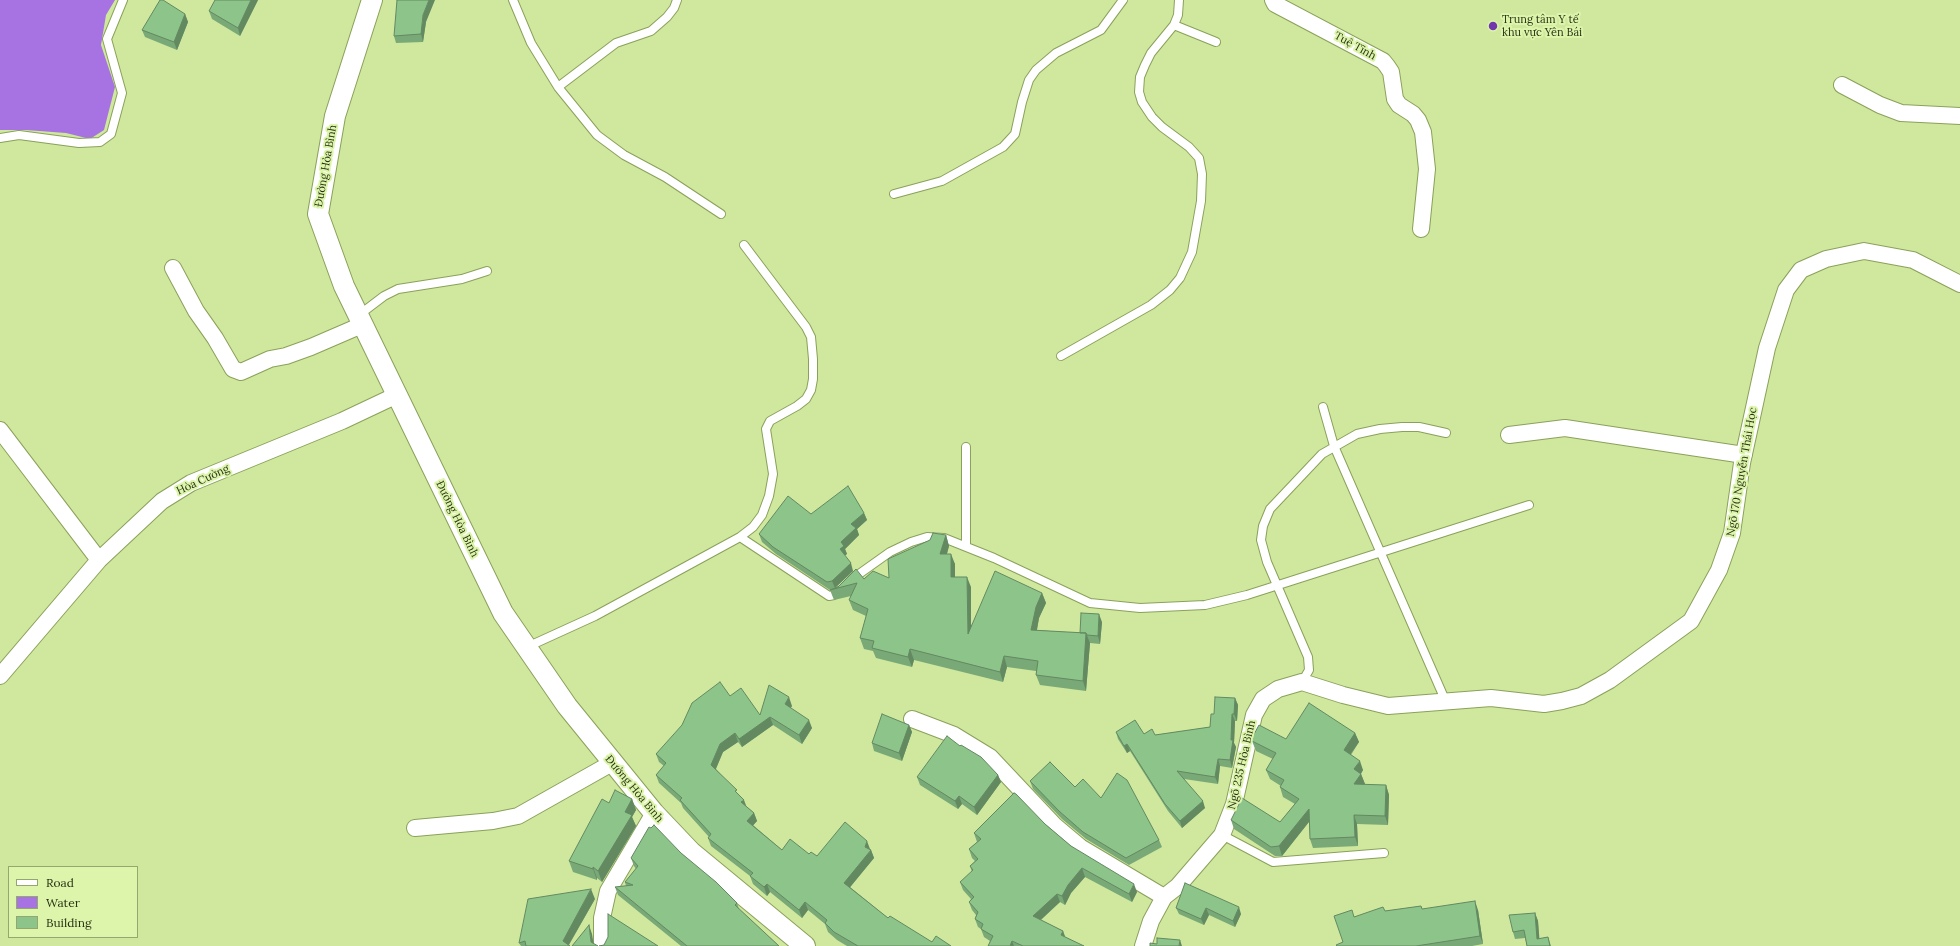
<!DOCTYPE html>
<meta charset="utf-8">
<style>
body{margin:0}
#map{position:relative;width:1960px;height:946px;overflow:hidden;background:#cfe89e;font-family:Lora,serif}
canvas{display:block}
.legend{position:absolute;left:8px;top:866px;width:130px;height:72px;box-sizing:border-box;background:#dcf5ab;border:1px solid #94a76f;margin:0;padding:5px 7px;list-style:none;font-size:12px;color:#283114}
.legend li{display:flex;align-items:center;gap:8px;height:20px}
.legend b{width:20px;border:1px solid #94a76f}
</style>
<div id="map">
<canvas width="1960" height="946"></canvas>
<ul class="legend">
<li><b style="height:5px;background:#fff"></b>Road</li>
<li><b style="height:11px;background:#a773e3"></b>Water</li>
<li><b style="height:11px;background:#8dc48a"></b>Building</li>
</ul>
</div>
<script>
const g = document.querySelector('canvas').getContext('2d');
g.lineJoin = 'round';
function fillPath(path, color) { g.fillStyle = color; g.fill(path, 'evenodd'); }
const shape = rows => new Path2D(rows.map(r => 'M' + r).join(''));
function stroke(path, color, width, dash) { g.strokeStyle = color; g.lineWidth = width; g.lineCap = dash ? 'butt' : 'round'; g.setLineDash(dash || []); g.stroke(path); }
function write(font, color, halo, rows, align = 'center') {
  g.font = font + ' Lora,serif'; g.lineWidth = 4; g.setLineDash([]); g.textBaseline = 'middle'; g.strokeStyle = halo; g.fillStyle = color; for (const [text, x, y, turn = 0] of rows) {
    g.save(); g.translate(x, y); g.rotate((+turn || 0) * Math.PI / 180); g.textAlign = isNaN(turn) ? turn : align; if (halo) g.strokeText(text, 0, 0); g.fillText(text, 0, 0); g.restore();
  }
}
fillPath(shape([
 [0,0,115,0,106,15,101,45,115,87,104,130,90,139,66,133,26,130,0,130]
]), '#a773e3');
const service = shape([
 [513,0,531,43,558,87,597,135,624,155,665,177,721,214],
 [1174,25,1216,42],
 [558,87,616,43,651,31,667,17,674,8,677,0],
 [0,138,19,135,79,143,100,142,111,134,122,93,107,39,123,0],
 [894,194,942,181,1003,147,1015,134,1022,102,1029,80,1036,70,1056,53,1101,30,1123,0],
 [359,315,384,296,398,289,462,279,487,271],
 [1061,356,1151,305,1170,290,1180,278,1192,252,1201,201,1202,174,1199,158,1189,147,1162,127,1152,117,1142,102,1139,92,1140,77,1145,65,1151,53,1174,25,1178,15,1179,0],
 [1323,407,1334,446,1446,702],
 [740,537,829,596,834,595,841,590],
 [966,546,966,447],
 [852,579,890,552,911,542,927,537,944,538,994,558,1090,603,1140,608,1205,605,1247,595,1529,505],
 [527,647,595,616,740,537,753,527,762,515,769,496,773,474,766,429,770,421,797,406,806,399,811,390,813,379,813,359,811,337,806,327,744,245],
 [1302,682,1309,670,1308,657,1267,562,1261,540,1263,526,1270,509,1322,454,1357,434,1380,429,1402,427,1419,427,1446,433],
 [1222,835,1273,862,1384,853]
]);
const minor = shape([
 [1273,0,1275,4,1383,61,1387,66,1391,72,1395,99,1399,105,1413,114,1418,120,1423,132,1427,169,1421,229],
 [1842,85,1880,105,1901,113,1960,116],
 [173,268,196,311,215,338,233,369,241,372,270,359,286,356,311,347,362,325],
 [0,430,99,560],
 [1509,435,1565,428,1744,455],
 [0,676,99,560,162,501,191,483,342,421,397,395],
 [912,719,954,735,990,757,1055,826,1080,847,1164,897],
 [415,828,493,821,518,816,612,763],
 [602,946,602,918,608,891,654,813],
 [1143,946,1151,921,1164,897,1178,886,1222,835,1234,804,1254,715,1263,699,1278,689,1302,682,1343,695,1388,706,1491,698,1544,704,1562,701,1581,696,1610,680,1691,621,1719,570,1732,533,1742,463,1767,348,1786,290,1801,270,1826,259,1864,251,1913,260,1960,284]
]);
const tertiary = shape([
 [372,0,335,116,318,214,344,286,503,613,567,706,654,813,691,852,805,946]
]);
stroke(service, '#8aa15a', 10);
stroke(minor, '#8aa15a', 18);
stroke(tertiary, '#8aa15a', 22);
stroke(service, '#fff', 8);
stroke(minor, '#fff', 16);
stroke(tertiary, '#fff', 20);
fillPath(shape([
 [258,0,240,36,212,19,209,11],
 [185,14,188,22,177,50,145,37,142,30],
 [426,22,423,42,396,43,394,36],
 [864,513,867,520,857,529,859,535,845,549,847,554,844,555,853,571,836,587,864,579,889,578,946,535,949,546,947,554,955,564,955,577,971,587,971,625,1042,593,1046,603,1039,618,1037,630,1080,633,1102,622,1100,644,1090,643,1086,691,1040,685,1036,675,1036,671,1007,667,1003,682,914,660,912,667,876,658,873,651,864,649,860,638,866,616,853,610,849,600,851,596,834,600,830,590,776,554,762,542,759,534,811,514],
 [730,696,760,715,792,706,790,708,812,728,802,744,773,725,742,747,738,742,723,752,716,769,738,794,746,806,754,813,757,821,753,825,782,850,809,854,817,856,870,849,871,850,874,858,850,887,888,918,932,942,951,946,847,946,837,940,828,932,825,924,808,910,802,918,770,892,767,896,753,884,750,876,711,846,708,838,709,837,683,808,681,803,659,783,656,775,664,766,659,762,656,754],
 [1235,698,1238,705,1237,721,1235,721,1234,743,1236,747,1232,768,1220,766,1218,784,1184,779,1205,808,1182,828,1168,811,1130,751,1127,753,1118,739,1116,732,1155,735,1210,727,1214,714],
 [909,725,912,732,902,761,874,751,872,743],
 [1355,733,1359,742,1351,755,1363,770,1361,774,1365,784,1364,785,1386,785,1389,795,1388,825,1357,824,1358,846,1313,848,1310,839,1309,822,1282,856,1275,856,1234,829,1231,820,1280,822,1295,804,1283,797,1280,787,1281,786,1270,779,1266,770,1273,759,1256,751,1252,741,1286,739],
 [998,775,1001,782,977,815,962,804,958,809,920,785,917,777],
 [1030,781,1075,787,1101,798,1159,840,1162,847,1129,865,1086,839,1062,819,1033,789],
 [632,799,636,810,632,817,636,826,602,882,597,878,597,880,573,872,569,861,609,803],
 [1045,824,1071,846,1137,892,1132,902,1085,877,1071,893,1065,905,1060,902,1041,920,1063,931,1065,937,1084,946,988,946,990,941,984,937,981,929,978,927,975,919,976,915,972,910,969,902,971,899,963,890,960,882,972,872,970,866,975,861,972,858,969,849,977,842,974,833],
 [681,853,737,903,739,909,779,946,681,946,618,895,615,887,626,886,625,882,636,869,634,866,631,858],
 [1185,883,1241,914,1235,927,1209,915,1204,925,1179,914,1176,908],
 [595,899,569,945,570,946,521,946,519,943],
 [1421,906,1422,909,1478,910,1483,944,1472,946,1337,946,1343,942,1354,917,1385,911],
 [1535,913,1538,921,1539,939,1548,937,1551,946,1527,946,1525,938,1515,939,1513,932]
]), '#79a977');
fillPath(shape([
 [251,0,258,0,240,36,238,28],
 [429,0,435,0,426,22,423,42,421,34,423,15],
 [185,14,188,22,177,50,174,42],
 [864,513,867,520,857,529,859,535,845,549,847,554,843,557,840,549,841,542,851,524],
 [946,535,949,546,944,564,940,554],
 [951,554,955,564,955,587,951,577],
 [851,563,853,571,835,588,832,581],
 [967,577,971,587,971,644,968,634],
 [1042,593,1046,603,1039,618,1035,640,1031,630,1036,607],
 [1099,614,1102,622,1100,644,1098,636],
 [1086,633,1090,643,1086,691,1083,681],
 [910,649,914,660,912,667,908,657],
 [1004,656,1007,667,1003,682,1000,672],
 [789,697,792,706,788,713,785,704],
 [1235,698,1238,705,1237,721,1234,714],
 [1232,714,1235,721,1234,743,1236,747,1232,768,1230,760],
 [770,717,773,725,742,747,739,739],
 [809,720,812,728,802,744,799,735],
 [909,725,912,732,902,761,899,753],
 [735,733,738,742,723,752,714,773,711,765,720,744],
 [1355,733,1359,742,1347,759,1344,750],
 [1127,744,1130,751,1127,753,1124,746],
 [1218,759,1220,766,1218,784,1215,777],
 [1360,761,1363,770,1358,778,1354,769],
 [1361,774,1365,784,1358,794,1354,784],
 [998,775,1001,782,977,815,974,807],
 [1386,785,1389,795,1388,825,1385,816],
 [959,796,962,804,958,809,955,801],
 [632,799,636,810,632,817,636,826,602,882,598,871,625,812],
 [744,800,747,808,741,802],
 [1203,801,1205,808,1182,828,1180,821],
 [1309,809,1312,818,1282,856,1279,846],
 [754,813,757,821,750,829,747,821],
 [1354,815,1357,824,1358,846,1355,837],
 [867,841,870,849,869,854,871,850,874,858,847,891,844,883,865,847],
 [593,867,597,878,597,880,593,869],
 [1082,868,1085,877,1071,893,1065,905,1062,896,1068,885],
 [767,884,770,892,767,896,764,887],
 [1134,884,1137,892,1132,902,1129,894],
 [591,889,595,899,568,946,563,941],
 [1057,894,1060,902,1036,924,1033,916],
 [1475,901,1478,910,1483,944,1480,936],
 [805,902,808,910,802,918,799,910],
 [1239,907,1241,914,1235,927,1233,921],
 [1206,908,1209,915,1204,925,1201,919],
 [1535,913,1538,921,1540,946,1537,939],
 [589,925,592,934,594,946,591,942],
 [1063,931,1066,939,1061,935],
 [1180,940,1182,946,1179,946],
 [1012,941,1014,946,1010,946]
]), '#638961');
const building = shape([
 [160,0,163,0,185,14,174,42,142,30,160,0],
 [215,0,251,0,238,28,209,11,215,0],
 [397,0,429,0,423,15,421,34,394,36,397,0],
 [848,486,864,513,851,524,856,528,841,542,844,546,840,549,851,563,832,581,827,582,773,547,759,534,788,496,811,514,848,486],
 [933,533,946,535,940,554,951,554,951,577,967,577,968,634,995,571,1042,593,1036,607,1031,630,1086,633,1083,681,1036,675,1038,661,1004,656,1000,672,910,649,908,657,872,648,874,641,860,638,868,609,849,600,857,583,830,590,838,587,856,569,864,579,873,571,889,578,888,559,930,540,933,533],
 [1081,613,1099,614,1098,636,1087,635,1086,633,1080,633,1081,613],
 [720,682,730,696,741,688,760,715,769,685,789,697,785,704,809,720,799,735,770,717,739,739,735,733,720,744,711,765,737,790,735,791,744,800,741,802,754,813,747,821,782,850,790,839,809,854,811,852,817,856,845,822,867,841,865,847,871,850,844,883,888,918,890,916,932,942,936,936,951,946,858,946,834,932,825,923,827,920,805,902,799,910,767,884,764,887,750,876,753,873,708,838,711,834,680,800,682,798,656,775,666,763,656,754,682,725,692,703,720,682],
 [1215,697,1235,698,1234,714,1232,714,1231,740,1233,740,1230,760,1218,759,1215,777,1177,771,1203,801,1180,821,1165,804,1127,744,1124,746,1116,732,1135,720,1144,734,1152,729,1155,735,1210,727,1211,714,1214,714,1215,697],
 [1309,703,1355,733,1344,750,1360,761,1354,769,1361,774,1354,784,1386,785,1385,816,1354,815,1355,837,1310,839,1309,809,1279,846,1271,847,1231,820,1242,798,1280,822,1299,799,1280,787,1284,780,1266,770,1276,753,1252,741,1253,736,1259,725,1286,739,1309,703],
 [882,714,909,725,899,753,872,743,882,714],
 [947,736,960,746,961,745,981,757,998,775,974,807,959,796,955,801,917,777,947,736],
 [1050,762,1075,787,1083,779,1101,798,1117,773,1127,780,1159,840,1126,858,1083,832,1059,811,1030,781,1050,762],
 [615,790,632,799,625,812,632,815,598,871,593,867,593,869,569,861,602,799,609,803,615,790],
 [1014,793,1016,794,1045,824,1071,846,1134,884,1129,894,1082,868,1068,885,1062,896,1057,894,1033,916,1063,931,1061,935,1084,946,1023,946,1012,941,1010,946,988,946,993,936,981,929,983,924,975,919,978,912,969,902,974,897,960,882,973,870,970,866,978,859,969,849,981,839,974,833,1014,793],
 [654,825,681,853,716,882,737,903,735,905,779,946,687,946,615,887,633,885,625,882,638,866,631,858,649,827,651,828,654,825],
 [1185,883,1239,907,1233,921,1206,908,1201,919,1176,908,1185,883],
 [591,889,563,941,570,946,526,946,525,941,519,943,528,899,591,889],
 [1475,901,1480,936,1416,946,1337,946,1336,945,1343,942,1334,916,1352,910,1354,917,1383,907,1385,911,1421,906,1422,909,1475,901],
 [1535,913,1537,939,1548,937,1550,946,1527,946,1524,930,1513,932,1509,915,1535,913],
 [608,914,658,946,599,946,604,945,608,937,608,914],
 [589,925,591,942,598,946,572,946,589,925],
 [1157,938,1180,940,1179,946,1150,946,1150,943,1157,944,1157,938]
]);
fillPath(building, '#8dc48a');
stroke(building, '#638961', 1);
for (const [x, y, r, color] of [
 [1493,26,5,"#7337ad"]
]) { const dot = new Path2D(); dot.arc(x, y, r, 0, 2 * Math.PI); g.fillStyle = color; g.fill(dot); stroke(dot, '#dcf5ab', 1.5); }
write('11px', '#283114', '#dcf5ab', [
 ["Trung tâm Y tế",1502,20],
 ["khu vực Yên Bái",1502,33]
], 'left');
write('11px', '#283114', '#dcf5ab', [
 ["Tuệ Tĩnh",1355,46,29],
 ["Đường Hòa Bình",326,166,-80],
 ["Ngõ 170 Nguyễn Thái Học",1742,472,-80],
 ["Hòa Cường",203,480,-25],
 ["Đường Hòa Bình",457,519,64],
 ["Ngõ 235 Hòa Bình",1242,765,-77],
 ["Đường Hòa Bình",634,789,50]
]);
</script>
